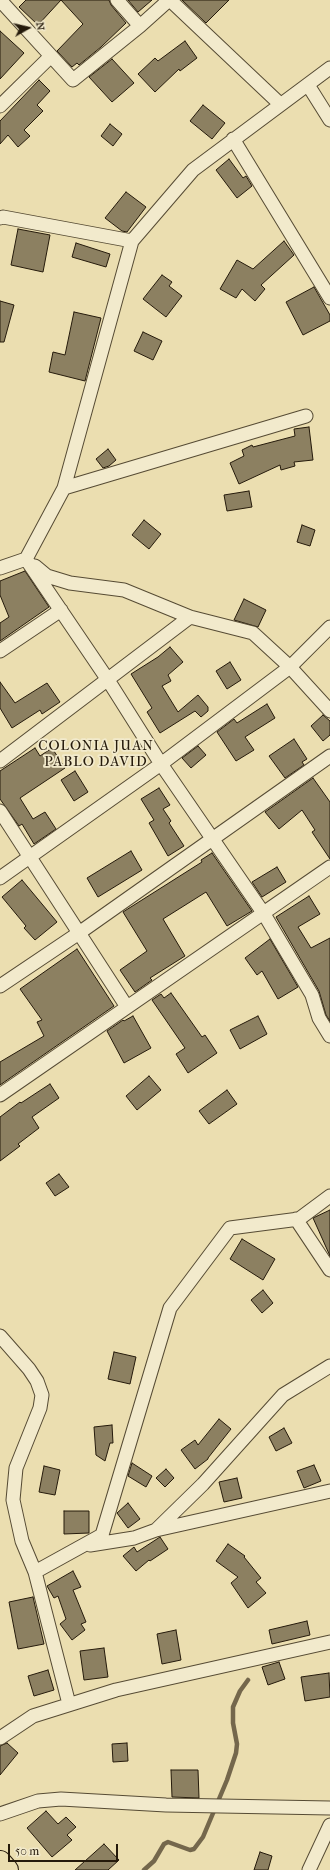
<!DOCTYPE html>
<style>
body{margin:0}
#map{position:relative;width:330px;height:1870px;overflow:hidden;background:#ebdeb0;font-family:"IM FELL French Canon",serif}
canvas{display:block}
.north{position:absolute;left:8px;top:8px;width:40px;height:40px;-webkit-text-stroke:3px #f2eacc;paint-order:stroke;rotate:82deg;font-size:11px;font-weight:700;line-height:16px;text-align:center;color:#251a0b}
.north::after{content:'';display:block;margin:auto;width:14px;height:18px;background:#251a0b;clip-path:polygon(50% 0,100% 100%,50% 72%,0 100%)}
.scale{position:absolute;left:8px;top:1844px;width:110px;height:18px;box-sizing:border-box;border:2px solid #251a0b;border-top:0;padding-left:5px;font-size:12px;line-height:14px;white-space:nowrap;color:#251a0b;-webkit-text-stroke:3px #f2eacc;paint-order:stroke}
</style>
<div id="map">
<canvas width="330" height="1870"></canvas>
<div class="north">N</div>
<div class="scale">50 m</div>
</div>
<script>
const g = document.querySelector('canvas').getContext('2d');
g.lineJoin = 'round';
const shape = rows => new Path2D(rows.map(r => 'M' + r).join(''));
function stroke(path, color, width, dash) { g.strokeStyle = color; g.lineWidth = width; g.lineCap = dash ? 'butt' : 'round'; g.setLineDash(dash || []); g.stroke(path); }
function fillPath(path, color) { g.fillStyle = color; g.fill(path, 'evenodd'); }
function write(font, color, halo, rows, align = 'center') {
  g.font = font + ' "IM FELL French Canon",serif'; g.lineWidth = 3.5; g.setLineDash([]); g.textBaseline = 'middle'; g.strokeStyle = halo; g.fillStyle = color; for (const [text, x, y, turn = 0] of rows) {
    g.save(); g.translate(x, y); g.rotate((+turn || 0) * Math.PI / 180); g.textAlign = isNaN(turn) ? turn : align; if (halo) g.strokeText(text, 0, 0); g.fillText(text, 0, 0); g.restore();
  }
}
stroke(shape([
 [144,1870,154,1861,164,1844,168,1842,190,1850,194,1849,203,1837,227,1780,236,1753,237,1744,233,1723,233,1707,240,1691,248,1680]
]), '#74674c', 4.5);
const building = shape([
 [26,0,109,0,111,5,126,23,101,47,79,65,77,63,72,67,57,51,83,24,61,0,38,25,19,7,26,0],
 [128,0,152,0,138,12,128,0],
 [182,0,229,0,206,23,182,0],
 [0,31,24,53,0,79,0,31],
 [185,41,197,58,180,71,179,69,155,92,138,74,155,58,158,61,185,41],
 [112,59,134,83,112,102,89,77,112,59],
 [39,80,50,91,37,105,43,111,24,130,30,136,18,147,8,135,0,144,0,121,39,80],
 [203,105,225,123,212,139,190,121,203,105],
 [110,124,122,134,113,146,101,136,110,124],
 [229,159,243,178,246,176,252,186,237,198,216,170,229,159],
 [126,192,146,207,127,232,122,231,105,218,126,192],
 [18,229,50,235,43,272,11,265,18,229],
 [284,241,294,255,261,285,265,289,255,301,242,289,236,298,220,289,237,260,253,269,284,241],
 [76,243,110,254,106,267,72,257,76,243],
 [162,275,172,282,169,286,182,296,166,317,143,299,162,275],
 [314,287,330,315,330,321,303,335,286,302,314,287],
 [0,301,14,305,4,342,0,342,0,301],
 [74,312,101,318,85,381,49,372,53,352,65,355,74,312],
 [143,332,162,341,153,360,134,351,143,332],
 [309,427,313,460,294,462,295,466,281,470,280,465,239,484,230,463,244,456,242,450,252,445,253,447,295,436,294,429,309,427],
 [108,449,116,460,109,466,103,468,96,459,108,449],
 [249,491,252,507,227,511,224,495,249,491],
 [144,520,161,534,149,549,132,535,144,520],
 [302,525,315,530,310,546,297,542,302,525],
 [25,571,49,607,0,641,0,623,9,617,0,595,0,581,25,571],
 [244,599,266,610,258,627,234,620,244,599],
 [170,647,183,662,168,675,171,681,162,686,178,712,198,695,208,707,208,711,201,717,195,711,160,733,147,712,152,708,131,674,158,657,170,647],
 [230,662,241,680,227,689,216,671,230,662],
 [0,682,15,703,47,683,60,702,42,714,40,710,12,728,0,708,0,682],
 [267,704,275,718,245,737,254,750,236,761,217,732,234,719,237,723,267,704],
 [323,715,330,721,330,735,323,741,311,726,323,715],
 [294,739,307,759,302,762,304,765,285,778,269,756,294,739],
 [198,746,206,755,191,768,182,758,198,746],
 [35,748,40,756,52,748,65,768,20,798,33,819,45,812,56,829,34,844,22,824,19,826,0,799,0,771,35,748],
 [75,771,88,792,74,801,61,780,75,771],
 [313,778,330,802,330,859,312,832,315,830,302,810,279,829,265,812,313,778],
 [159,788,170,805,163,809,171,821,169,823,184,846,168,856,149,823,154,820,141,799,159,788],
 [131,851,142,870,98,897,87,878,131,851],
 [212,853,252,911,227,926,206,892,163,919,185,956,150,978,152,980,135,992,120,970,147,951,123,912,202,862,201,860,212,853],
 [277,867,286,882,262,897,252,882,277,867],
 [22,880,57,922,35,940,24,928,26,926,2,897,22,880],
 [309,896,320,914,298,927,311,948,330,938,330,1021,326,1015,319,991,276,917,309,896],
 [270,939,298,987,278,999,262,971,257,975,245,958,270,939],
 [77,949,114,1006,0,1085,0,1062,44,1036,37,1022,42,1020,20,989,77,949],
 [171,993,202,1037,205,1035,217,1053,188,1073,176,1054,185,1048,152,1000,161,994,164,998,171,993],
 [133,1016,151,1048,124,1063,107,1031,123,1020,124,1021,133,1016],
 [258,1016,267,1034,240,1049,230,1030,258,1016],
 [149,1076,161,1090,137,1110,126,1096,149,1076],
 [50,1084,59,1098,32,1117,39,1128,18,1144,20,1146,0,1161,0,1117,20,1102,21,1103,50,1084],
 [227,1090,237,1104,209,1124,199,1111,227,1090],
 [59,1174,69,1187,55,1196,46,1183,59,1174],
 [330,1210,330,1256,313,1218,330,1210],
 [242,1239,275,1259,263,1280,230,1259,242,1239],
 [263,1290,273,1303,262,1313,251,1300,263,1290],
 [114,1352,136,1357,130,1384,108,1379,114,1352],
 [219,1419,231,1429,208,1458,208,1459,195,1469,181,1450,195,1440,198,1445,219,1419],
 [112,1425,113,1443,110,1443,105,1461,96,1455,94,1427,112,1425],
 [284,1428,292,1443,276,1451,269,1437,284,1428],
 [132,1463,152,1476,146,1487,128,1476,132,1463],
 [314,1465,321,1481,304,1488,297,1471,314,1465],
 [44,1466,60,1470,55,1495,39,1492,44,1466],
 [166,1469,174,1478,165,1487,156,1478,166,1469],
 [237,1478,242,1498,224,1502,219,1482,237,1478],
 [128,1503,140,1519,128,1528,117,1513,128,1503],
 [64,1511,89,1511,89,1533,64,1534,64,1511],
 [160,1537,168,1549,150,1561,149,1560,136,1571,123,1556,134,1547,137,1552,160,1537],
 [228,1544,245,1556,244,1557,261,1578,256,1582,266,1593,248,1608,231,1583,238,1577,216,1561,228,1544],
 [73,1571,81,1587,73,1590,86,1622,81,1624,85,1630,72,1640,60,1624,66,1619,58,1596,54,1598,47,1586,73,1571],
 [33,1597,44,1644,18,1649,9,1602,33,1597],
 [307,1621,310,1635,272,1644,269,1630,307,1621],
 [176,1630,181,1660,162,1664,157,1634,176,1630],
 [104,1648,108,1677,84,1680,80,1651,104,1648],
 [279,1662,285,1679,268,1685,262,1667,279,1662],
 [48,1670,54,1690,34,1696,28,1676,48,1670],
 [329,1673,330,1697,305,1701,301,1677,329,1673],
 [7,1743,18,1753,0,1775,0,1746,7,1743],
 [127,1743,128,1761,113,1762,112,1744,127,1743],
 [171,1770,198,1770,199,1798,172,1797,171,1770],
 [46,1811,58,1824,66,1817,76,1827,67,1835,72,1840,52,1857,27,1828,46,1811],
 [104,1844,119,1860,108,1870,75,1870,104,1844],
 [260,1852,272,1856,268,1870,254,1870,260,1852]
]);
fillPath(building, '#8c8061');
stroke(building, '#251a0b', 1);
const street = shape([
 [0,0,73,80,140,26,169,0],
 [117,0,140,26],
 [170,0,280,104],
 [308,85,330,120],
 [0,106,51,56],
 [233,139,330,298],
 [0,218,3,217,132,241],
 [64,488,306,416],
 [26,559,108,680,161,764,264,914,312,995,319,1018,330,1036],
 [35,566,47,576,70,583,124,590,190,617,253,633,290,667,330,711],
 [0,568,26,559,64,488,132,241,193,170,330,68],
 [0,651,61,610],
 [0,761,190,617],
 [0,811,127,1007],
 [0,878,161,764,290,667,330,627],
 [0,986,79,933,330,756],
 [0,1095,330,867],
 [296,1219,330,1270],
 [0,1336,29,1369,37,1381,42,1395,40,1408,16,1468,13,1500,22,1541,35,1572],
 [156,1530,330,1491],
 [90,1545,134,1538,156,1530,203,1484,283,1395,330,1366],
 [69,1704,35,1572,102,1535,170,1308,230,1228,299,1219,330,1196],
 [0,1738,33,1716,116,1690,330,1642],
 [0,1814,38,1801,61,1799,166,1805,330,1808],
 [309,1870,330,1825]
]);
const highway = shape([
 [0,1862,7,1870]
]);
stroke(street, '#564b34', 15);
stroke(highway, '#251a0b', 24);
stroke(street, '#f2eacc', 13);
stroke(highway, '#ebdeb0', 22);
g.letterSpacing = '1px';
write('14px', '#251a0b', '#f2eacc', [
 ["COLONIA JUAN",96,747],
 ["PABLO DAVID",96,763]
]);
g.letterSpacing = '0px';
</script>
